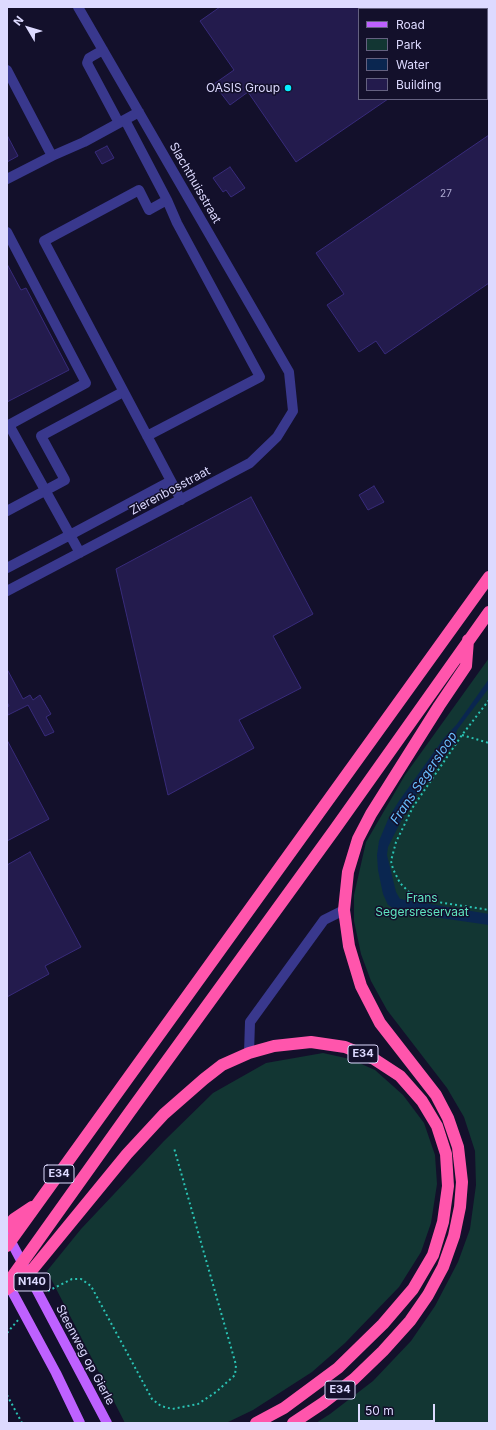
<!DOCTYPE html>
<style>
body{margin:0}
#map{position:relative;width:496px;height:1430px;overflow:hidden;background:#13102b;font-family:Inter,sans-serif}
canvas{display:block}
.frame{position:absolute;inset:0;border:8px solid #dddaff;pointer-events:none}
.legend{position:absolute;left:358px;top:8px;width:130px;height:92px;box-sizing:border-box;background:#13102b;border:1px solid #646180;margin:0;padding:5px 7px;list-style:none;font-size:12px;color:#dddaff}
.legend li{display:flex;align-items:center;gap:8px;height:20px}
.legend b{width:20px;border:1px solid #646180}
.north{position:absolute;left:8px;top:8px;width:40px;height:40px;-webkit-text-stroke:3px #13102b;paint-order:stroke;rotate:308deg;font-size:11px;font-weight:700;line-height:16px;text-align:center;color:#dddaff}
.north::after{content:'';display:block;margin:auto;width:14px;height:18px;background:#dddaff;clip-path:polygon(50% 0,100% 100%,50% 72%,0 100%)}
.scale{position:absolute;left:358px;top:1404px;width:77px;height:18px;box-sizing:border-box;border:2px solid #dddaff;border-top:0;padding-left:5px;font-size:12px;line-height:14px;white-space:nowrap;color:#dddaff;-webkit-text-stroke:3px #13102b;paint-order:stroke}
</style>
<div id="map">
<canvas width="496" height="1430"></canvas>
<div class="frame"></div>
<ul class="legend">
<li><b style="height:5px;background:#be61ff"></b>Road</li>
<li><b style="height:11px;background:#123633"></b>Park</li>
<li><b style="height:11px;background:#0a2650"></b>Water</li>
<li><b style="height:11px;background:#231b4d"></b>Building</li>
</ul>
<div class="north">N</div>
<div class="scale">50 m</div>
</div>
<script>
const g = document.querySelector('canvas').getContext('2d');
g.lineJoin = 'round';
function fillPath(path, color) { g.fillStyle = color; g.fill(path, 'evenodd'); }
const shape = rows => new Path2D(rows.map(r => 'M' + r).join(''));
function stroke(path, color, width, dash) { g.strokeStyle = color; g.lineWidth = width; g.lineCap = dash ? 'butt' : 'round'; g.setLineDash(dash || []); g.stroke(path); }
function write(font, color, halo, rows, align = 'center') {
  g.font = font + ' Inter,sans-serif'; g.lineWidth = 3; g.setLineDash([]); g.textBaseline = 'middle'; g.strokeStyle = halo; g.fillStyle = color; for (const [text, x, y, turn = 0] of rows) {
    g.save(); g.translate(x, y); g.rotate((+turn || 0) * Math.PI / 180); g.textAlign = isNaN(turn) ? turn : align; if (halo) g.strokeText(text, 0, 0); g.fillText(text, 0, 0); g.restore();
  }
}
fillPath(shape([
 [489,658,489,1423,316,1423,330,1414,373,1381,411,1341,435,1306,458,1262,470,1229,476,1185,475,1151,464,1117,447,1088,387,1010,371,981,361,954,354,921,354,895,366,842,405,775],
 [323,1053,350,1059,375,1070,403,1095,424,1123,435,1155,437,1184,431,1223,421,1252,399,1287,345,1343,312,1372,253,1410,226,1423,125,1423,47,1271,81,1229,164,1141,213,1093,266,1063]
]), '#123633');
fillPath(shape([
 [489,679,489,688,457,730,454,743,409,805,388,847,387,855,396,892,400,899,489,914,489,925,399,912,388,905,383,894,378,870,377,855,379,841,389,817,399,801,444,738,457,724]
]), '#0a2650');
const building = shape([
 [220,7,359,7,359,99,388,99,296,162,248,92,230,105,214,84,234,70,200,21,220,7],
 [7,135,18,156,7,162,7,135],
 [489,135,489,283,385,354,376,341,359,352,327,305,344,294,316,253,489,135],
 [107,146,114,158,102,164,95,152,107,146],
 [230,167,245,188,231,197,226,190,223,192,213,178,230,167],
 [7,264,21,290,26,288,69,370,7,402,7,264],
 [374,486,384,502,368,510,359,495,374,486],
 [251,497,313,614,273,636,301,688,239,720,254,748,168,795,116,569,251,497],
 [7,669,23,699,30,695,33,700,40,695,51,714,46,717,54,732,45,736,28,705,8,715,7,707,9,706,7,702,7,669],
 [7,740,49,819,7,841,7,740],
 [30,852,81,947,45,966,49,974,7,997,7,865,30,852]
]);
fillPath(building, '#231b4d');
stroke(building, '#382b7b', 1);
stroke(shape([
 [489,700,462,735,413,807,396,842,391,861,393,869,400,883,412,895,425,900,489,910],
 [462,735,489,743],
 [48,1291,72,1279,81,1279,91,1286,152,1399,161,1406,172,1409,198,1404,216,1392,235,1375,236,1365,174,1148],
 [7,1333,18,1320],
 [7,1395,22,1423]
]), '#2ac3b4', 2, [2, 3]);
stroke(shape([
 [103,50,89,58,87,63,119,123],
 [7,70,52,156],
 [7,179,52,156,84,142,139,112],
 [7,232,86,383,7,426],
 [9,425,70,535,171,481,44,241,139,190,149,210,167,200,125,120],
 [147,436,260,377,177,223,167,200],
 [171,481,181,500],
 [7,511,65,480,41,436,123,392],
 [7,568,70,535,80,553],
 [7,591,250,463,277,437,293,411,289,372,78,7],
 [249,1053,250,1022,324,920,344,910]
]), '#39388d', 10);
stroke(shape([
 [7,1234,107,1423],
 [7,1282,56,1373,80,1423]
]), '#be61ff', 10);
stroke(shape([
 [7,1227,14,1219,32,1207],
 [7,1246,489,577],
 [7,1284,129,1113,335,829,489,612],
 [7,1289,32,1270,127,1154,164,1114,204,1079,222,1065,249,1053,274,1046,311,1042,345,1047,374,1059,400,1076,422,1101,437,1126,446,1154,448,1186,443,1222,433,1255,413,1289,383,1324,338,1368,284,1408,256,1423],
 [293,1423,323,1403,354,1379,383,1351,410,1321,428,1295,443,1267,454,1236,460,1207,462,1182,458,1147,448,1118,436,1095,380,1023,361,986,349,946,344,910,348,872,358,839,371,814,439,706,466,666,468,640]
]), '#ff55ac', 12);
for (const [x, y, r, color] of [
 [288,88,4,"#06efff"]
]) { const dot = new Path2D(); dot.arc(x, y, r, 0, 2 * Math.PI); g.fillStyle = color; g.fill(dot); stroke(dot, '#13102b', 1.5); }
write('10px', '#aeaad2', null, [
 ["27",446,194]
]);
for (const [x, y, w] of [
 [363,1054,30],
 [59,1174,30],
 [32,1282,36],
 [340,1390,30]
]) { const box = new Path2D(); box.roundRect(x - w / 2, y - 9, w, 18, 3); g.fillStyle = '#13102b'; g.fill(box); stroke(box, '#dddaff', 1); }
write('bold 11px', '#dddaff', null, [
 ["E34",363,1054],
 ["E34",59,1174],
 ["N140",32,1282],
 ["E34",340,1390]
]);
write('12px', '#dddaff', '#13102b', [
 ["OASIS Group",280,88]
], 'right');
write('12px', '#dddaff', '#13102b', [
 ["Slachthuisstraat",195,183,60],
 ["Zierenbosstraat",170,491,-28],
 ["Steenweg op Gierle",85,1355,62]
]);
write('12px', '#5fe6c0', '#13102b', [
 ["Frans",422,898],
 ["Segersreservaat",422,912]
]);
write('italic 13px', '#68beff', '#13102b', [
 ["Frans Segersloop",424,778,-56]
]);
</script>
